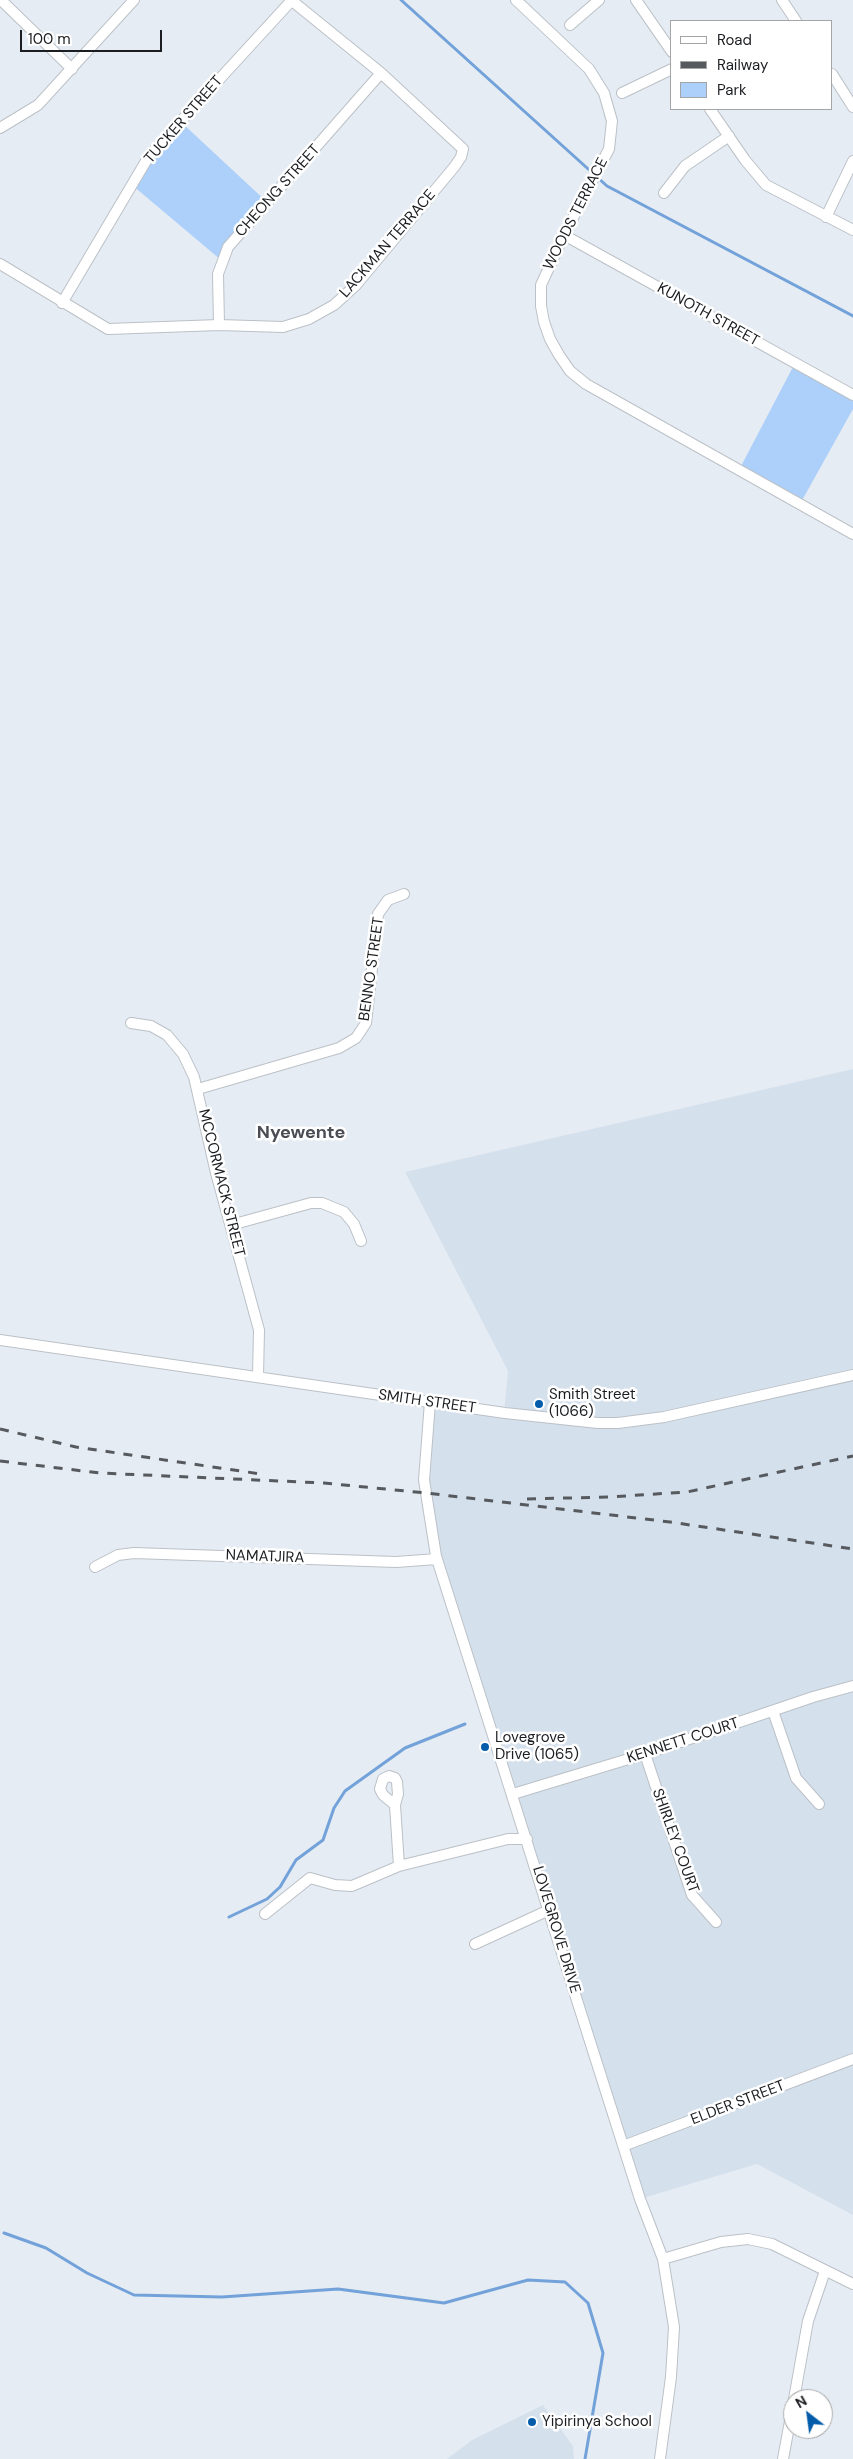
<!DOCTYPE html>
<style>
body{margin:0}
#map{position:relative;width:853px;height:2459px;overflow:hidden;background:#e6ecf3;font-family:"DM Sans",sans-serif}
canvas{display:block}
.legend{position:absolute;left:670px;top:20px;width:162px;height:90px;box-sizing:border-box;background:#fff;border:1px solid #a4a5a6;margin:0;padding:6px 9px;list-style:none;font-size:15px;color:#1b1d20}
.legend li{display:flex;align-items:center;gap:10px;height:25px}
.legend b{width:25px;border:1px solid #a4a5a6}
.north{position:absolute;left:783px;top:2389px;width:50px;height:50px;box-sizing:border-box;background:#fff;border:1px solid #a4a5a6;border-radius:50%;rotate:330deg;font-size:14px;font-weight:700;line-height:20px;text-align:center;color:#1b1d20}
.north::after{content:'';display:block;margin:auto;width:18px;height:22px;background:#035ca9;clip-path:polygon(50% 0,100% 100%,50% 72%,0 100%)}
.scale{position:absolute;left:20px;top:30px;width:142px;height:22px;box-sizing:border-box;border:2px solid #1b1d20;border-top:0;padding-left:6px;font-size:15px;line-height:18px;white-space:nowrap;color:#1b1d20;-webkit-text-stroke:4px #fff;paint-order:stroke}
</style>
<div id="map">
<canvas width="853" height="2459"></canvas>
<ul class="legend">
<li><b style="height:6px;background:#fff"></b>Road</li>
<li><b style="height:6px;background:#565a5e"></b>Railway</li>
<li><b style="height:14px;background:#acd0fa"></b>Park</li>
</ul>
<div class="north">N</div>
<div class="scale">100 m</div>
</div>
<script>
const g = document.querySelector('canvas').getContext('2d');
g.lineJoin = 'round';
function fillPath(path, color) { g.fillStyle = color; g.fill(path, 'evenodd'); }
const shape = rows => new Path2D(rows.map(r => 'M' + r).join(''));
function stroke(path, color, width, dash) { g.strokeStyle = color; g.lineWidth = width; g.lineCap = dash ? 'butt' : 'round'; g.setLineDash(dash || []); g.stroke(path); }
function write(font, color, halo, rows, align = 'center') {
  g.font = font + ' "DM Sans",sans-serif'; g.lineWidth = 5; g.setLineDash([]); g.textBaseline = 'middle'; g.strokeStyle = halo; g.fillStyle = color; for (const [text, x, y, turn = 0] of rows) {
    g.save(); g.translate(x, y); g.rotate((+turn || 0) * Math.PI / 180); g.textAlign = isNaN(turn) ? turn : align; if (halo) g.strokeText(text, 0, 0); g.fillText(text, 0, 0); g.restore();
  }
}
fillPath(shape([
 [853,1069,853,2215,757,2164,640,2199,437,1559,427,1504,430,1402,504,1413,508,1371,405,1172],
 [543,2405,573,2446,574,2459,447,2459,472,2440]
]), '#d5e0ed');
fillPath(shape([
 [181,122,268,203,221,260,132,185],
 [795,363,853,395,853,409,800,504,739,470]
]), '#acd0fa');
stroke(shape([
 [401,0,607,186,853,316],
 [229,1917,267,1899,280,1887,296,1860,323,1840,334,1808,345,1791,405,1748,465,1724],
 [4,2233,46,2248,87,2273,134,2295,222,2297,338,2289,444,2303,528,2280,565,2282,588,2303,603,2353,585,2459]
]), '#72a2d9', 3);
const street = shape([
 [1,0,72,69],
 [516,0,589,69,604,93,612,121,609,149,564,235,541,285,541,306,544,322,550,339,559,355,570,371,586,384,853,534],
 [636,0,672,52],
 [782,0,796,21],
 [570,25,599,0],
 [832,74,853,107],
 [622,93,672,69],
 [710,109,745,160,766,185,853,230],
 [0,128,38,105,134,0],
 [664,193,685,166,729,136],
 [826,217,853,161],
 [564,235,853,395],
 [0,264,108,329,219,325,283,327,309,319,334,305,356,285,455,166,461,157,463,149,381,73,291,0],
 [62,303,149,156,292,0],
 [219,325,218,274,228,247,381,73],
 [131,1023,151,1026,167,1035,183,1054,194,1077,216,1173,259,1330,258,1377],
 [198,1089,339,1048,356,1038,366,1023,378,914,388,900,404,894],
 [231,1225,311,1203,322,1203,344,1212,354,1224,361,1241],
 [0,1340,505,1413,598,1423,618,1423,664,1417,853,1375],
 [430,1402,424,1480,436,1556,640,2199,663,2259,674,2327,671,2377,660,2459],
 [95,1567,118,1555,134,1553,396,1562,437,1559],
 [773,1711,796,1778,819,1804],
 [645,1754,692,1895,716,1922],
 [513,1794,645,1754,813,1697,853,1686],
 [395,1805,383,1795,380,1789,383,1779,389,1776,395,1778,397,1782,398,1794,395,1805,399,1866],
 [265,1914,310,1878,335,1885,352,1886,399,1866,508,1839,527,1839],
 [475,1944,549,1910],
 [623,2146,853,2059],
 [663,2259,721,2242,748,2239,772,2244,853,2284],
 [794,2399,808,2321,825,2271],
 [783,2459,793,2405]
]);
stroke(street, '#bbc1c7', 12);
stroke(street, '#fff', 10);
stroke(shape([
 [0,1429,76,1447,261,1474],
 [0,1461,100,1473,324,1483,426,1493,670,1522,853,1549],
 [527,1499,609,1497,687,1492,853,1456]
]), '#565a5e', 3, [9, 9]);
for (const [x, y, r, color] of [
 [539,1404,5,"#035ca9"],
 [485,1747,5,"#035ca9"],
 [532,2422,5,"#035ca9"]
]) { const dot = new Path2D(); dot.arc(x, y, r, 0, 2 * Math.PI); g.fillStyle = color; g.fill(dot); stroke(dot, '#fff', 2); }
write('15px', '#1b1d20', '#fff', [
 ["TUCKER STREET",184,120,-49],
 ["CHEONG STREET",278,191,-48],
 ["WOODS TERRACE",576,214,-63],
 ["LACKMAN TERRACE",388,244,-49],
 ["KUNOTH STREET",708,315,29],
 ["BENNO STREET",372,969,-82],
 ["MCCORMACK STREET",221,1183,76],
 ["SMITH STREET",427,1402,8],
 ["NAMATJIRA",265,1557,2],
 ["KENNETT COURT",683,1741,-18],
 ["SHIRLEY COURT",675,1841,70],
 ["LOVEGROVE DRIVE",556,1930,73],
 ["ELDER STREET",738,2103,-21]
]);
write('15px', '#1b1d20', '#fff', [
 ["Smith Street",549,1395],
 ["(1066)",549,1412],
 ["Lovegrove",495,1738],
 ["Drive (1065)",495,1755],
 ["Yipirinya School",542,2422]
], 'left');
write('bold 18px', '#4a4e54', '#fff', [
 ["Nyewente",301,1133]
]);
</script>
